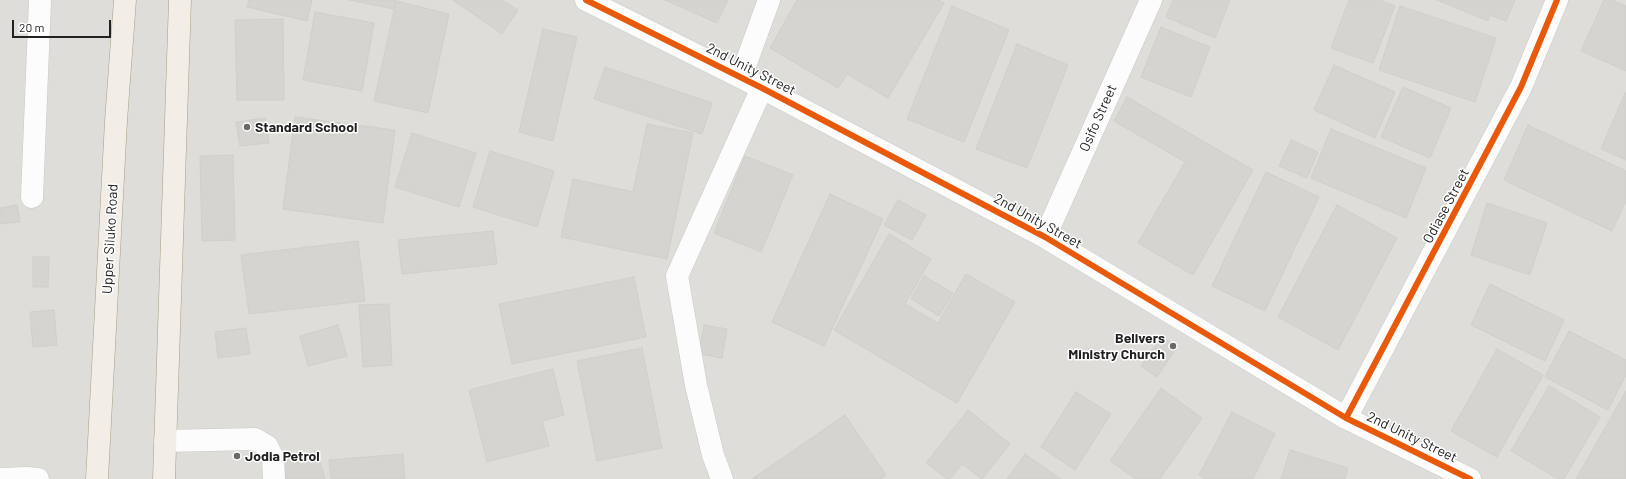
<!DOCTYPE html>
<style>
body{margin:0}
#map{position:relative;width:1626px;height:479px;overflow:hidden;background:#efeee9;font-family:Barlow,sans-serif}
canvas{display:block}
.scale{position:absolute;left:12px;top:20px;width:99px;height:18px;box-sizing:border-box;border:2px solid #212121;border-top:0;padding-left:5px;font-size:12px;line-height:14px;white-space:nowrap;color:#212121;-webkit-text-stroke:3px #fff;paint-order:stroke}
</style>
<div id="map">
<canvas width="1626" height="479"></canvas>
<div class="scale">20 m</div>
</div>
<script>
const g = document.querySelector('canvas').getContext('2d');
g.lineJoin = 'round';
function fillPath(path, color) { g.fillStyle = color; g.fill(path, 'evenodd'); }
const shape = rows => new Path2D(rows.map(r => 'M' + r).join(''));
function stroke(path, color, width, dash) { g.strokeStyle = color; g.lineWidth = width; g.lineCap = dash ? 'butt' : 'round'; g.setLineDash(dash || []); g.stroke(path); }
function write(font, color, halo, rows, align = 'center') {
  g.font = font + ' Barlow,sans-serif'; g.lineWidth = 3; g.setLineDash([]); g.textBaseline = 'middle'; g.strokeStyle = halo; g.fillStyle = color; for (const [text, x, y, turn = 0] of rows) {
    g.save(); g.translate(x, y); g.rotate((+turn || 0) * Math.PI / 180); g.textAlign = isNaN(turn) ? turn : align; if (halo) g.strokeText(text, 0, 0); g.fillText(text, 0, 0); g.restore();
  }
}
fillPath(shape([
 [0,0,1626,0,1626,479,0,479]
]), '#deddda');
const building = shape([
 [249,0,312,0,307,21,247,7,249,0],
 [350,0,395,0,393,9,350,0],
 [453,0,502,0,518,10,502,34,453,0],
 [665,0,728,0,717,23,665,0],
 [797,0,938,0,944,3,888,98,847,74,838,88,770,48,797,0],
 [1173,0,1230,0,1215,38,1166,17,1173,0],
 [1349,0,1379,0,1395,6,1373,63,1331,48,1349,0],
 [1437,0,1515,0,1506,21,1490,15,1488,21,1437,0],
 [1604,0,1612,0,1626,6,1626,71,1581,51,1604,0],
 [396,1,449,14,428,113,374,101,396,1],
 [952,6,1009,30,964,142,907,119,952,6],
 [1400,6,1496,38,1475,102,1379,70,1400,6],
 [315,12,374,23,362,91,303,80,315,12],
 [283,19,284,100,237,100,235,20,283,19],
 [1161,27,1210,47,1191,97,1141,77,1161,27],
 [543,29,577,37,553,141,519,132,543,29],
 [1017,44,1068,65,1027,168,976,149,1017,44],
 [1334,65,1395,92,1375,138,1314,110,1334,65],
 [605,67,712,103,702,134,594,99,605,67],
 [1403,87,1451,108,1430,158,1381,137,1403,87],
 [1625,93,1626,93,1626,160,1601,149,1625,93],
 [1127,97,1253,170,1193,275,1138,243,1185,162,1114,121,1127,97],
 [295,117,395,130,383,223,283,209,295,117],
 [265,118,269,143,240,146,236,122,265,118],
 [647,124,693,133,667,259,561,237,573,179,633,192,647,124],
 [1528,125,1626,171,1626,201,1612,231,1504,180,1528,125],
 [1331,129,1426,168,1406,218,1311,178,1331,129],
 [412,133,476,153,459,207,395,187,412,133],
 [1291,140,1318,152,1307,178,1279,166,1291,140],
 [490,151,554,171,537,227,473,207,490,151],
 [233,155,235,240,202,241,200,156,233,155],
 [745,156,793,175,761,252,714,233,745,156],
 [1266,172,1319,197,1265,311,1212,286,1266,172],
 [830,194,883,219,824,346,772,322,830,194],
 [898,200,926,215,912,240,884,225,898,200],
 [1487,203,1547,223,1530,275,1471,255,1487,203],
 [17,205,20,222,0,224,0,208,17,205],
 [1337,205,1397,238,1338,350,1278,317,1337,205],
 [493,231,497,264,402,274,398,240,493,231],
 [889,234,931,259,905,304,938,323,966,274,1015,302,957,403,834,330,889,234],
 [358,241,365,301,249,314,241,255,358,241],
 [33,257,49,257,48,287,33,287,33,257],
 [924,276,953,293,939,316,911,299,924,276],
 [634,277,646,337,512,364,499,304,634,277],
 [1490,284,1564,320,1545,361,1471,325,1490,284],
 [389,304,392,365,363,367,359,305,389,304],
 [54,310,57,345,33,347,30,312,54,310],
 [338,325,347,356,308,366,300,336,338,325],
 [704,325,727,329,722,358,699,354,704,325],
 [246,328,250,354,218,358,215,332,246,328],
 [1569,331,1626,360,1626,375,1608,410,1545,377,1569,331],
 [1162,336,1177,347,1157,377,1141,366,1162,336],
 [642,348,662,448,597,461,577,361,642,348],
 [1497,349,1543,375,1497,457,1451,431,1497,349],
 [553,369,564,415,542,421,549,446,487,462,469,390,553,369],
 [1549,386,1600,417,1564,479,1558,479,1511,451,1549,386],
 [1161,388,1202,418,1160,479,1136,479,1110,461,1161,388],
 [1626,391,1626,479,1576,479,1626,391],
 [1076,392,1111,414,1075,470,1041,447,1076,392],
 [968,410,1010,444,982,479,962,464,950,479,947,479,926,463,968,410],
 [1232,412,1275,434,1253,479,1205,479,1199,475,1232,412],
 [845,415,886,475,881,479,752,479,845,415],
 [1290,450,1348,468,1345,479,1281,479,1290,450],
 [317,451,325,479,279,479,275,462,317,451],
 [403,454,405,479,331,479,329,460,403,454],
 [1025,454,1061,479,1007,479,1025,454]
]);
fillPath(building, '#d6d4d0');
stroke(building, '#d2cfca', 1);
const minor = shape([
 [586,0,762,88,1045,237,1346,418,1470,479],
 [741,77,769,0],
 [32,197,40,0],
 [1045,237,1151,0],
 [1346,418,1521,87,1557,0],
 [165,441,255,439,267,446,273,458,274,479],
 [0,479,27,478,38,479],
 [722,479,713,455,696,385,677,276,762,88]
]);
const major = shape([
 [97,479,116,121,125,0],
 [164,479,180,0]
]);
stroke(minor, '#c8c8c5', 23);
stroke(major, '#a69e85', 23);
stroke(minor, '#fdfcfc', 22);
stroke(major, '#f2ede6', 22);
stroke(shape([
 [586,0,762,88,1045,237,1346,418,1470,479],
 [1346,418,1521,87,1557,0]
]), '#e8590c', 6);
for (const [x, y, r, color] of [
 [247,127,4,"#696967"],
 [1173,346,4,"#696967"],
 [237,456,4,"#696967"]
]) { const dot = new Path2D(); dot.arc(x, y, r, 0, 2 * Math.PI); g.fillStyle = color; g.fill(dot); stroke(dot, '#fff', 1.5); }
write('14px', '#212121', '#fff', [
 ["2nd Unity Street",751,69,27],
 ["Osifo Street",1098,118,-66],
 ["Odiase Street",1446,206,-62],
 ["2nd Unity Street",1038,221,29],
 ["Upper Siluko Road",110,239,-87],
 ["2nd Unity Street",1412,437,26]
]);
write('bold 14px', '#212121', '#fff', [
 ["Standard School",255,127],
 ["Belivers",1165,338,"right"],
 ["Ministry Church",1165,354,"right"],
 ["Jodia Petrol",245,456]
], 'left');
</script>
